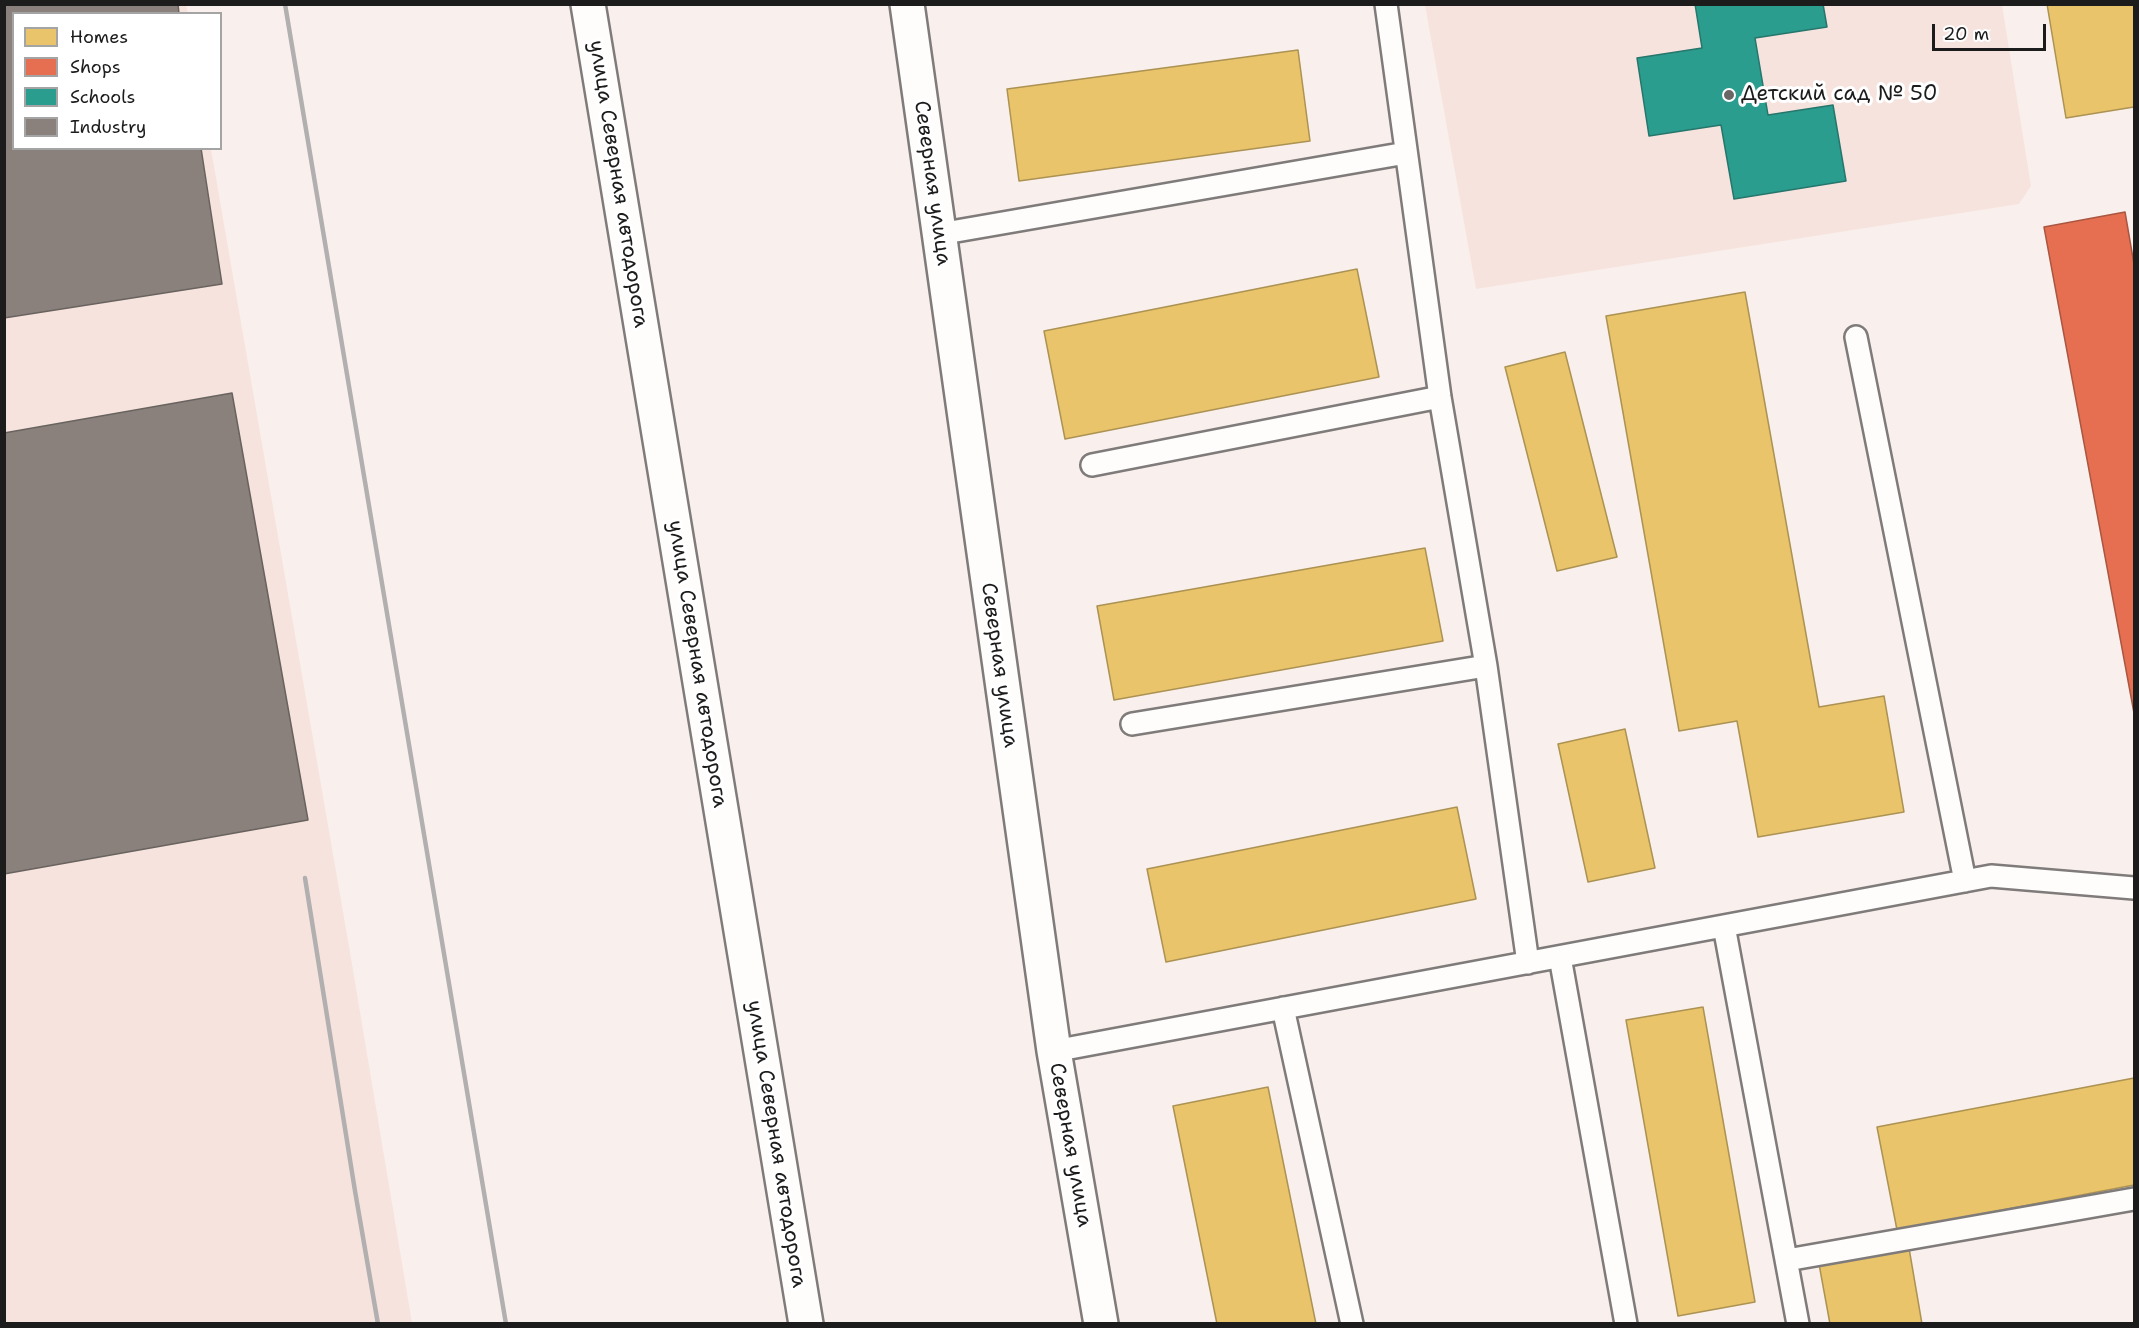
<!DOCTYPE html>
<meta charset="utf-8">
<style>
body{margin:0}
#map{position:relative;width:2139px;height:1328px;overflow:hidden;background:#f9f0ed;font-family:"Shantell Sans",sans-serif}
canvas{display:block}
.frame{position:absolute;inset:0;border:6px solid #1c1c1c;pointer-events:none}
.legend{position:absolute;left:12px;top:12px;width:210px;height:138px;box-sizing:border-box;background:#fff;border:2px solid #a4a4a4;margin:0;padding:8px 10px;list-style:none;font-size:18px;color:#1c1c1c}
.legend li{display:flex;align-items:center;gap:12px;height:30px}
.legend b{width:30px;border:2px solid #a4a4a4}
.scale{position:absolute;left:1932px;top:24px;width:114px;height:27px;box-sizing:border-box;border:3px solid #1c1c1c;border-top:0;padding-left:8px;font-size:18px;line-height:21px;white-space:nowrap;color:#1c1c1c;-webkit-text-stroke:4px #fff;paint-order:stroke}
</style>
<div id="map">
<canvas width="2139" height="1328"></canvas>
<div class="frame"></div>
<ul class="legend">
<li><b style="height:16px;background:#e9c46a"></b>Homes</li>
<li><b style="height:16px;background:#e76f51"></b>Shops</li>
<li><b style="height:16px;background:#2a9d8f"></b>Schools</li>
<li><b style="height:16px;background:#8a817c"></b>Industry</li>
</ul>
<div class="scale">20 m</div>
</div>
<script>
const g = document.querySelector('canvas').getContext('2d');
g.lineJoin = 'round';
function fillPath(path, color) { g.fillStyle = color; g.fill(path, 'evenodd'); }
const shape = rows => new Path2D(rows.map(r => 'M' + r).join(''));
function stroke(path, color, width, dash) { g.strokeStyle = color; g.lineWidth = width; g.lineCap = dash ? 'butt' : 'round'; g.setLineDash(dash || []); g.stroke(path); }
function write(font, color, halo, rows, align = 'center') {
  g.font = font + ' "Shantell Sans",sans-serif'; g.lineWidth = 6; g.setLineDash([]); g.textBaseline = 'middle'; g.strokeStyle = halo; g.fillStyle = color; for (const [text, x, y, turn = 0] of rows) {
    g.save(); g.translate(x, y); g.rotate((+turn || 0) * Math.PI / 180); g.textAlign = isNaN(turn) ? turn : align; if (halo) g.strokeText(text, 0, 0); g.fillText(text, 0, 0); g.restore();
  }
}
fillPath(shape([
 [5,5,186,5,188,13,14,14,14,148,211,149,351,958,412,1323,5,1324],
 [1425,5,2002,5,2031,186,2019,204,1476,289]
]), '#f7e3dd');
const homes = shape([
 [2047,4,2134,4,2134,107,2066,118,2047,4],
 [1298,50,1310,141,1019,181,1007,89,1298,50],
 [1357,269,1379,377,1065,439,1044,331,1357,269],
 [1745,292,1819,707,1884,696,1904,812,1758,837,1737,721,1679,731,1606,316,1745,292],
 [1565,352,1617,557,1557,571,1505,367,1565,352],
 [1425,548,1443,641,1114,700,1097,606,1425,548],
 [1625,729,1655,868,1588,882,1558,744,1625,729],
 [1457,807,1476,899,1166,962,1147,869,1457,807],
 [1703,1007,1755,1302,1678,1316,1626,1020,1703,1007],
 [2134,1078,2134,1185,1897,1230,1877,1127,2134,1078],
 [1268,1087,1316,1324,1217,1324,1173,1106,1268,1087],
 [1909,1248,1922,1324,1830,1324,1819,1264,1909,1248]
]);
fillPath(homes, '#e9c46a');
stroke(homes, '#ac9253', 1.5);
const shops = shape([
 [2125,212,2134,264,2134,713,2044,227,2125,212]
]);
fillPath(shops, '#e76f51');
stroke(shops, '#aa5641', 1.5);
const schools = shape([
 [1695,4,1823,4,1827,27,1755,38,1768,115,1833,105,1846,181,1734,199,1721,125,1649,136,1637,58,1702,48,1695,4]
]);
fillPath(schools, '#2a9d8f');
stroke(schools, '#26766c', 1.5);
const industry = shape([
 [4,4,178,4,179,14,14,14,14,148,201,148,222,284,4,318,4,4],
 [232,393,308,820,4,874,4,433,232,393]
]);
fillPath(industry, '#8a817c');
stroke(industry, '#69635f', 1.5);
const service = shape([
 [1386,4,1440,397,1486,666,1528,963],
 [939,234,1406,153],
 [1856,337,1965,881],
 [1092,465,1440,397],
 [1132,724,1486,666],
 [1724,926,1798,1324],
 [1560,957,1626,1324],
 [1283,1008,1352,1324],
 [1054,1051,1991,876,2134,888],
 [1787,1260,2134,1199]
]);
const minor = shape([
 [907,4,1054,1051,1101,1324]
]);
const secondary = shape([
 [588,4,806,1324]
]);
stroke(service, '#7f7b7a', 26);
stroke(minor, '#7f7b7a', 38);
stroke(secondary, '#7f7b7a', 38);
stroke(service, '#fefdfc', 21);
stroke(minor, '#fefdfc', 33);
stroke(secondary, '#fefdfc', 33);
stroke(shape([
 [285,4,506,1324],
 [305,878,355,1191,378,1324]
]), '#b1afaf', 4.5);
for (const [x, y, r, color] of [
 [1729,95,6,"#696665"]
]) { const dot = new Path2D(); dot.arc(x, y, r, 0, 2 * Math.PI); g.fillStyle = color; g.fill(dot); stroke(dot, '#fff', 2); }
write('21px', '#1c1c1c', '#fff', [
 ["Детский сад № 50",1741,95]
], 'left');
write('21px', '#1c1c1c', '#fff', [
 ["Северная улица",932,183,82],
 ["улица Северная автодорога",618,184,81],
 ["улица Северная автодорога",697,664,81],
 ["Северная улица",999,665,82],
 ["улица Северная автодорога",776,1144,81],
 ["Северная улица",1070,1145,80]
]);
</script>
